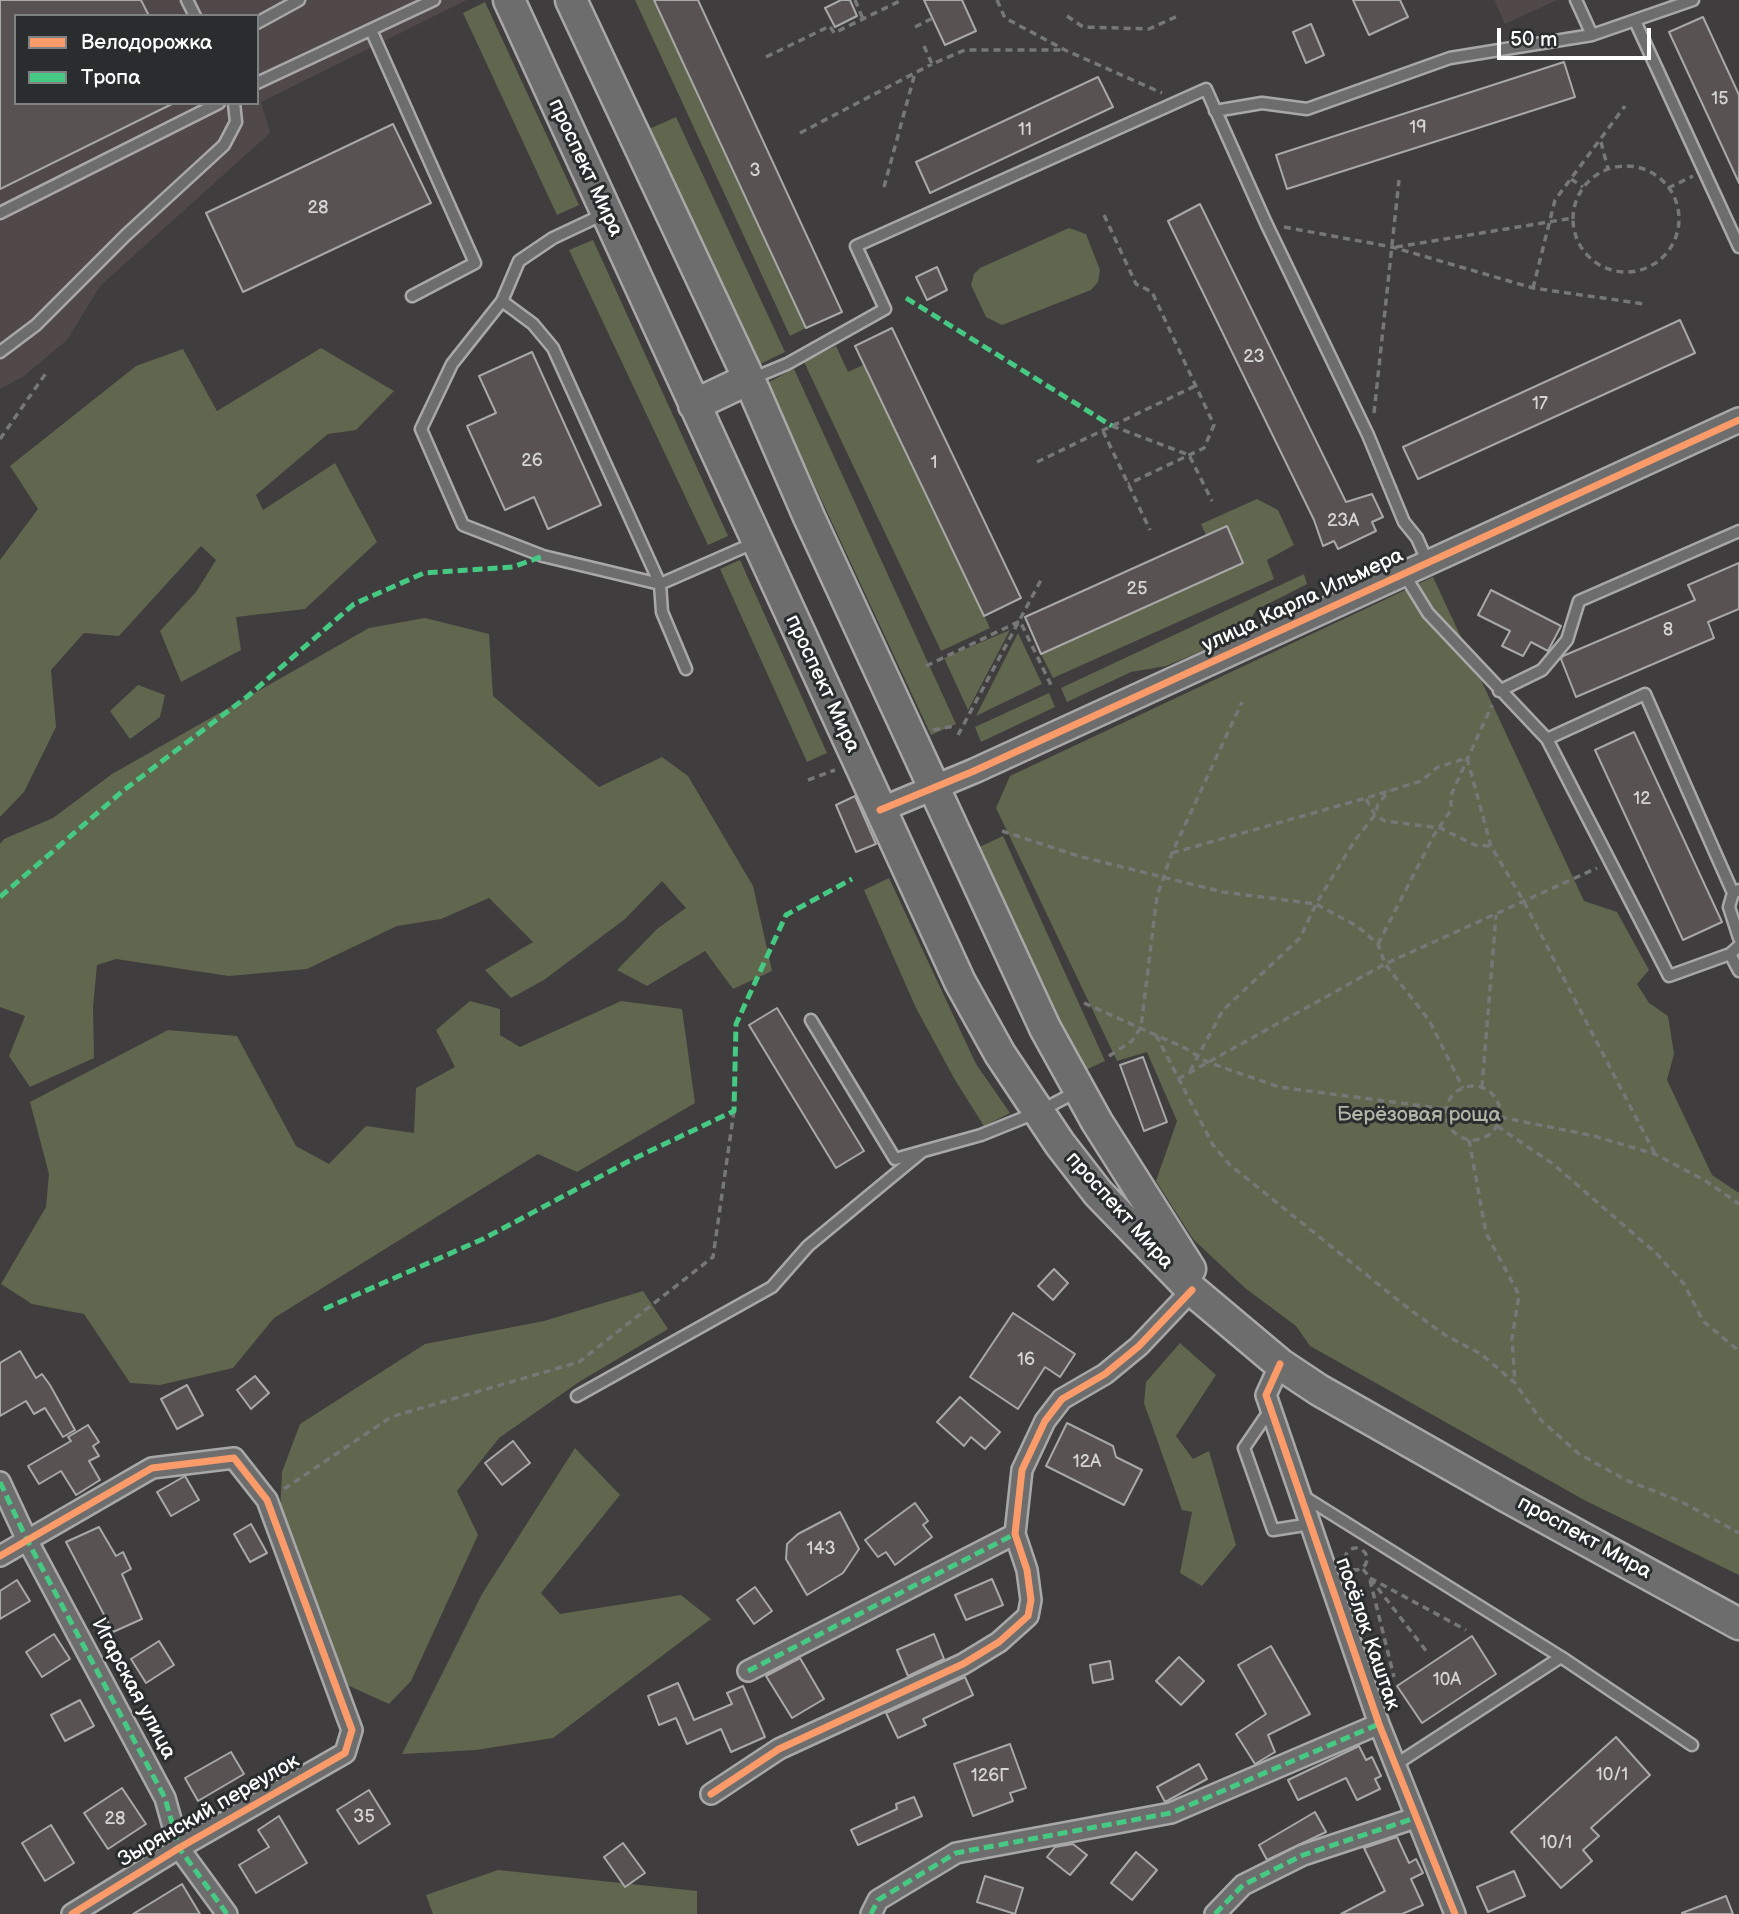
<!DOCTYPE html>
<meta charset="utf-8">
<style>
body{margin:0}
#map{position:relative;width:1739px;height:1914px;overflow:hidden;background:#3f3d3d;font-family:"Balsamiq Sans",sans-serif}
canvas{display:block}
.legend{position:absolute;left:14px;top:14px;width:245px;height:91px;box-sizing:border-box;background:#2a2d2e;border:2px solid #7f8182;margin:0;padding:9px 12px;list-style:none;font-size:21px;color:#fff}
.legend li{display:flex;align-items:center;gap:14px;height:35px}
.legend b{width:35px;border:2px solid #7f8182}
.scale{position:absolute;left:1497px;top:28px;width:154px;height:32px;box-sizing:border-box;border:4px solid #fff;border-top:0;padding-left:9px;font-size:21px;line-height:24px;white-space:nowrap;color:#fff;-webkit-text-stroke:5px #2a2d2e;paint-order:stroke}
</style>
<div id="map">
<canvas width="1739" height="1914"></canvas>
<ul class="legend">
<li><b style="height:9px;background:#fa9b69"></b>Велодорожка</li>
<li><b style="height:9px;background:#46c982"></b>Тропа</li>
</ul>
<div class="scale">50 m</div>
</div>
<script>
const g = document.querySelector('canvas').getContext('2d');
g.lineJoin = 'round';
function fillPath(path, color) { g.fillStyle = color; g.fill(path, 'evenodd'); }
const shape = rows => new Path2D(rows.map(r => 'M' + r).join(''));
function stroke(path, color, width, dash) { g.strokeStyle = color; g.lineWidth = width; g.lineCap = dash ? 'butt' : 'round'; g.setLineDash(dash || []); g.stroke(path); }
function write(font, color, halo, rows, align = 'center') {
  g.font = font + ' "Balsamiq Sans",sans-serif'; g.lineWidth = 6; g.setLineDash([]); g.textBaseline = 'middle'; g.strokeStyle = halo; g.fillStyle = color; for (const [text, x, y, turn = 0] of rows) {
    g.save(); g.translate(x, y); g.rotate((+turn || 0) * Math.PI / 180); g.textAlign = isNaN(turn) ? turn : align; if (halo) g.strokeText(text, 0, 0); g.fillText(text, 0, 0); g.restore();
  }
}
fillPath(shape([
 [0,0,467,0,261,102,270,133,100,286,67,340,24,376,0,389],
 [16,16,257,16,257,103,16,103],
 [1494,0,1557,0,1505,24]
]), '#514949');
fillPath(shape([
 [635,0,654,0,806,328,790,336],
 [485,2,579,205,557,215,463,13],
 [676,117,785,352,758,365,649,129],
 [1069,228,1086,234,1100,270,1098,282,1091,290,1002,325,986,317,971,285,974,274,980,268],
 [593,240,728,536,708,545,569,250],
 [836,346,848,372,865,364,990,628,941,651,804,362],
 [321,348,394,391,356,430,328,434,256,495,263,510,335,463,377,542,305,609,236,617,241,650,181,682,160,631,196,592,216,560,201,546,119,636,84,633,51,670,56,727,24,792,0,817,0,560,38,509,10,466,136,366,183,349,217,411],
 [794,369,956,724,931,735,767,383],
 [1257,499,1278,510,1294,545,1267,560,1274,579,1053,678,1041,654,1243,563,1227,526,1206,535,1201,524],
 [740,560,827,753,807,762,720,569],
 [1304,574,1307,584,1256,610,1242,634,1166,666,1131,672,1067,702,1061,688],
 [1433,577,1584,901,1617,912,1649,970,1637,984,1649,1003,1668,1016,1674,1054,1667,1080,1712,1175,1739,1193,1739,1575,1586,1501,1310,1346,1296,1326,1245,1288,1193,1239,1156,1181,1177,1121,1147,1052,1117,1061,996,808,1010,776],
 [425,618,489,634,493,696,599,787,662,757,688,776,753,886,772,971,733,989,705,951,647,986,617,970,657,929,686,908,662,881,625,919,544,980,511,998,485,970,533,942,489,898,441,919,397,926,307,969,229,976,116,959,97,965,93,1007,94,1058,30,1087,9,1056,25,1016,0,1007,0,844,4,839,53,818,112,774,369,628],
 [1010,630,968,710,944,658],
 [1018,633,1042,684,976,716],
 [138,685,165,695,160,717,130,739,110,711],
 [1049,693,1055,707,981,742,975,727],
 [1003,836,1105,1061,1079,1073,977,848],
 [889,878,976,1064,1010,1113,984,1126,955,1080,916,1008,864,890],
 [470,1001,500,1009,500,1035,520,1047,621,1001,682,1009,695,1103,577,1172,538,1154,274,1318,233,1368,160,1385,130,1383,84,1314,32,1304,1,1284,46,1207,49,1174,30,1102,168,1030,237,1036,296,1146,329,1164,366,1126,414,1133,416,1088,455,1067,436,1030],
 [643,1291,668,1329,579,1382,499,1438,457,1491,478,1535,411,1681,389,1704,345,1684,280,1513,282,1472,300,1424,425,1344,544,1321],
 [1180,1343,1216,1375,1176,1436,1193,1459,1209,1451,1236,1545,1202,1586,1180,1573,1192,1512,1182,1510,1144,1403,1146,1382],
 [575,1448,620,1495,541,1593,560,1614,681,1595,711,1619,553,1738,476,1750,402,1754,482,1594],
 [498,1870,697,1891,697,1914,433,1914,426,1895]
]), '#61664e');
const building = shape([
 [0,0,141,0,149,16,16,16,16,103,174,103,0,189,0,0],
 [654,0,698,0,842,312,806,328,654,0],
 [841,0,850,0,857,16,835,27,825,8,841,0],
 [924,0,962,0,976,31,945,45,924,0],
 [1353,0,1400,0,1408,17,1369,35,1353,0],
 [1703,17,1739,95,1739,183,1669,32,1703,17],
 [1311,24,1324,55,1306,63,1293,32,1311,24],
 [1564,62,1575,97,1287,189,1276,155,1564,62],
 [1098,77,1113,107,930,193,916,162,1098,77],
 [393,124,431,203,243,292,206,213,393,124],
 [1200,204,1346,502,1372,494,1383,517,1372,522,1376,531,1338,549,1334,541,1323,546,1314,520,1168,221,1200,204],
 [937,267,947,290,927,300,916,277,937,267],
 [1680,320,1695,353,1418,479,1403,447,1680,320],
 [892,328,1021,598,984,616,855,346,892,328],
 [532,352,601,505,548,529,534,497,505,510,467,426,496,413,479,376,532,352],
 [1227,526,1243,563,1041,654,1025,617,1227,526],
 [1739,563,1739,609,1708,622,1714,638,1576,697,1561,659,1563,656,1695,600,1688,585,1739,563],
 [1491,590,1561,626,1548,651,1531,642,1523,656,1502,646,1510,631,1478,615,1491,590],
 [1634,732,1722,922,1683,940,1595,750,1634,732],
 [855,796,876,844,856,852,836,805,855,796],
 [777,1008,864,1151,836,1168,749,1025,777,1008],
 [1143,1057,1167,1122,1144,1131,1120,1065,1143,1057],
 [1054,1269,1068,1283,1053,1300,1038,1286,1054,1269],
 [1013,1313,1075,1354,1060,1377,1045,1367,1018,1409,970,1377,1013,1313],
 [20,1351,36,1378,42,1374,50,1385,75,1430,63,1437,45,1408,34,1414,26,1401,0,1416,0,1363,20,1351],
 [255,1376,269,1393,251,1409,237,1390,255,1376],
 [187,1385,203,1415,177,1429,161,1399,187,1385],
 [960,1397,1000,1432,985,1449,971,1437,964,1446,937,1422,960,1397],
 [1067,1423,1113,1446,1116,1457,1142,1470,1124,1505,1046,1466,1067,1423],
 [88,1425,99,1442,93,1446,99,1456,89,1461,100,1480,76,1495,61,1471,39,1484,28,1466,71,1441,68,1437,88,1425],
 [513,1441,530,1463,502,1485,485,1463,513,1441],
 [185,1476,199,1500,171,1516,157,1492,185,1476],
 [915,1503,928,1521,923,1525,932,1537,895,1565,886,1552,878,1557,865,1540,915,1503],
 [840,1512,859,1549,843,1573,807,1595,786,1559,787,1544,798,1534,840,1512],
 [251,1524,267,1553,250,1562,234,1534,251,1524],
 [99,1527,116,1556,123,1552,131,1569,122,1574,142,1619,113,1632,66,1542,99,1527],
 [992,1579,1003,1605,966,1620,955,1595,992,1579],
 [17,1580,30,1601,0,1619,0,1591,17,1580],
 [755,1587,772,1611,754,1624,737,1600,755,1587],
 [54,1634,70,1659,42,1677,26,1652,54,1634],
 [934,1634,944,1659,908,1676,897,1650,934,1634],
 [1472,1636,1496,1674,1422,1723,1397,1686,1472,1636],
 [159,1641,174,1665,146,1683,131,1659,159,1641],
 [1271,1646,1310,1714,1268,1735,1275,1752,1255,1764,1236,1734,1266,1714,1238,1665,1271,1646],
 [1179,1657,1204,1681,1181,1705,1156,1681,1179,1657],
 [800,1658,824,1699,792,1718,766,1676,800,1658],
 [1110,1661,1113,1679,1093,1683,1090,1665,1110,1661],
 [965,1677,973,1695,923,1719,926,1725,898,1738,886,1713,965,1677],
 [678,1683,694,1720,732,1704,727,1693,743,1686,765,1737,731,1752,721,1729,687,1744,676,1718,659,1725,648,1696,678,1683],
 [80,1700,94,1726,65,1741,51,1715,80,1700],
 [1616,1737,1650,1775,1591,1828,1599,1836,1583,1850,1592,1861,1561,1888,1511,1832,1616,1737],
 [1010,1744,1026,1788,1010,1793,1013,1801,973,1816,954,1764,1010,1744],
 [1359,1746,1366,1760,1372,1757,1381,1776,1375,1779,1380,1789,1357,1800,1346,1778,1298,1800,1288,1780,1359,1746],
 [231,1752,244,1774,198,1801,185,1778,231,1752],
 [1199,1764,1207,1779,1165,1802,1157,1787,1199,1764],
 [122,1788,146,1824,108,1849,84,1813,122,1788],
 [369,1790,390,1824,359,1844,337,1810,369,1790],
 [914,1797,922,1816,858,1845,851,1830,897,1809,896,1804,914,1797],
 [1315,1812,1326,1832,1267,1860,1259,1845,1315,1812],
 [279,1816,307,1863,256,1893,239,1865,269,1847,258,1830,279,1816],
 [51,1825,74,1863,45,1881,22,1843,51,1825],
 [1397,1837,1409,1863,1416,1859,1423,1873,1411,1879,1423,1905,1402,1914,1341,1914,1385,1891,1364,1848,1397,1837],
 [623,1843,645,1873,625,1887,604,1857,623,1843],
 [1073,1844,1087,1855,1070,1875,1047,1857,1055,1847,1073,1844],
 [1136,1852,1157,1870,1132,1900,1111,1883,1136,1852],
 [1514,1871,1525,1896,1488,1912,1477,1887,1514,1871],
 [985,1876,1023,1888,1015,1914,977,1902,985,1876],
 [182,1884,200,1914,133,1914,182,1884],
 [1726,1896,1733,1914,1682,1914,1682,1913,1726,1896]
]);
fillPath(building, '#585352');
stroke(building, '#a9a8a8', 2);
const service = shape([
 [187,0,195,16],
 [1576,0,1592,35],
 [1635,21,1739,247],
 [257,23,299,0],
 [371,30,475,263,412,296],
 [257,83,434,0],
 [1215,111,1262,103,1307,109,1450,58,1592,35,1693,0],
 [0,213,219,103],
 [604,214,553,238,519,261,502,301,452,364,421,429,463,525,543,556,660,584,756,542],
 [502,301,533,324,553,348,660,584,662,612,686,669],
 [0,352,36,325,126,235,224,145,236,122,234,103],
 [751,379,787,364,885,309,856,246,1206,89,1266,223,1368,435,1404,522,1417,538,1428,563],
 [1404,574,1428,613,1547,739,1669,976,1730,954],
 [1499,691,1542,670,1567,640,1579,601,1739,531],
 [1547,739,1645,694,1733,893,1739,890],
 [1733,893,1729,907,1739,938],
 [1739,946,1730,954,1739,971],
 [811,1020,895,1159,981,1135,1038,1112,1076,1092],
 [577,1396,772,1287,808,1246,923,1151],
 [1270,1410,1244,1448,1273,1530,1311,1524],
 [1303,1496,1561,1657,1692,1745],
 [1395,1765,1561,1657]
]);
const minor = shape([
 [1280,1364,1266,1395,1379,1724,1455,1914],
 [0,1482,26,1538,165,1798,179,1848,227,1914],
 [0,1556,152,1468,234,1458,267,1500,352,1730,345,1753,179,1848,72,1914],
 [748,1671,1015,1534],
 [711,1794,779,1749,963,1664,999,1642,1028,1616,1031,1600,1027,1570,1015,1534,1022,1470,1045,1421,1062,1399,1105,1374,1139,1346,1192,1290],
 [871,1914,878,1900,956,1853,1171,1813,1379,1724],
 [1215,1914,1243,1885,1303,1855,1415,1818]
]);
const tertiary = shape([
 [880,810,974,771,1739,420]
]);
const primary = shape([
 [509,0,960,982,1000,1054,1060,1144,1098,1193,1192,1290,1280,1364,1319,1390,1504,1495,1739,1624],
 [571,0,749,379,809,517,1045,1028,1097,1122,1190,1269],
 [694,405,749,379]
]);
stroke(service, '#a9a8a8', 15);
stroke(minor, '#a9a8a8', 24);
stroke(tertiary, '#a9a8a8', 28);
stroke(primary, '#a9a8a8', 35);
stroke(shape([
 [855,0,863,19],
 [997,0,1005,18,1065,50,1162,93],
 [1067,16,1083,27,1149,29,1180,15],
 [915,27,933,18],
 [924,46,932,64,965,50,1063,50],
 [766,57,830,26,834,33,902,0],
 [800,133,932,64],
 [1601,142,1608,169],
 '1573 219a53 53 0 1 1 106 0a53 53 0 1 1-106 0Z',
 [1571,179,1583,187],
 [884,187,915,73],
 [1668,188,1693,176],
 [1104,215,1136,284,1152,292,1214,425,1204,448,1128,484],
 [1284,227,1392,247,1533,288,1644,304],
 [1396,247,1573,218],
 [1533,288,1555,200,1625,106],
 [1374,413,1399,180],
 [1112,426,1189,455,1212,501],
 [1103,431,1150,530],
 [0,439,46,373],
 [1037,462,1195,386],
 [926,666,1020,621,1052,687],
 [933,730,954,726],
 [958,735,1041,580],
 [808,780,835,770],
 [1366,799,1375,815,1385,821,1440,828,1475,845,1491,846],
 [1002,831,1078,856,1223,892,1316,904,1357,926,1378,944,1385,964,1429,1020,1463,1088],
 [1172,853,1366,798,1421,781,1438,767,1467,758,1491,846,1523,900,1655,1154],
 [1378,944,1434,835,1451,810,1451,795,1492,705],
 [1084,1003,1185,1048,1207,1062,1279,1087,1446,1109],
 [1156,1035,1213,1145,1230,1165,1409,1309,1445,1335,1481,1354,1515,1383,1541,1420,1579,1454,1628,1481,1680,1501,1739,1533],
 [1109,1056,1132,1041,1141,1027,1157,896,1172,853,1242,702],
 [1190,1071,1223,1010,1300,938,1316,904,1355,840,1375,815,1378,804,1390,790],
 [1178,1079,1385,964,1597,868],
 '1446 1113a27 27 0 1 1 54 0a27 27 0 1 1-54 0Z',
 [1482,1087,1496,915],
 [1500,1117,1594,1136,1655,1154,1706,1181,1739,1204],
 [1497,1126,1553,1164,1657,1254,1684,1284,1703,1321,1739,1351],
 [1469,1140,1486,1233,1519,1295,1512,1339,1515,1383],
 [284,1489,391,1417,579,1362,713,1257,734,1111],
 '1345 1559a11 11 0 1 1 22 0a11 11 0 1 1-22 0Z',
 [1363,1569,1427,1652],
 [1370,1578,1466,1630],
 [1370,1580,1394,1677]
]), '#767777', 3.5, [7, 5]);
stroke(service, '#6d6d6d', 10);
stroke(minor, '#6d6d6d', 19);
stroke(tertiary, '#6d6d6d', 23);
stroke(primary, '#6d6d6d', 30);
stroke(shape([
 [906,298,1112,426],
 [0,897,124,790,248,696,354,604,424,573,513,567,543,556],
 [324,1309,483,1239,633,1159,734,1111,736,1024,786,915,852,879],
 [0,1482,26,1538,165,1798,179,1848,227,1914],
 [748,1671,1015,1534],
 [871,1914,878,1900,956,1853,1171,1813,1379,1724],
 [1215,1914,1243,1885,1303,1855,1415,1818]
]), '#46c982', 5, [10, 5]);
stroke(shape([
 [880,810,974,771,1739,420],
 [1280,1364,1266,1395,1379,1724,1455,1914],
 [0,1556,152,1468,234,1458,267,1500,352,1730,345,1753,179,1848,72,1914],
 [711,1794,779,1749,963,1664,999,1642,1028,1616,1031,1600,1027,1570,1015,1534,1022,1470,1045,1421,1062,1399,1105,1374,1139,1346,1192,1290]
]), '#fa9b69', 7);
write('18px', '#d5d4d4', null, [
 ["15",1720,99],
 ["19",1418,128],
 ["11",1025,130],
 ["3",755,171],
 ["28",318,208],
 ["23",1254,357],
 ["17",1540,404],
 ["26",532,461],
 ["1",934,463],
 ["23А",1343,521],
 ["25",1137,589],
 ["8",1668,630],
 ["12",1642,799],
 ["16",1026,1360],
 ["12А",1087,1462],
 ["143",821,1549],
 ["10А",1447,1680],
 ["10/1",1612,1775],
 ["126Г",990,1776],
 ["35",364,1817],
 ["28",115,1819],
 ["10/1",1556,1843]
]);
write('21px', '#fff', '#2a2d2e', [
 ["проспект Мира",585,168,65],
 ["улица Карла Ильмера",1303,601,-25],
 ["проспект Мира",822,684,65],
 ["проспект Мира",1119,1211,48],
 ["проспект Мира",1584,1538,29],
 ["посёлок Каштак",1367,1634,71],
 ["Игарская улица",133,1689,62],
 ["Зырянский переулок",209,1811,-30]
]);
write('21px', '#b2b6a8', '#2a2d2e', [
 ["Берёзовая роща",1419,1116]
]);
</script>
